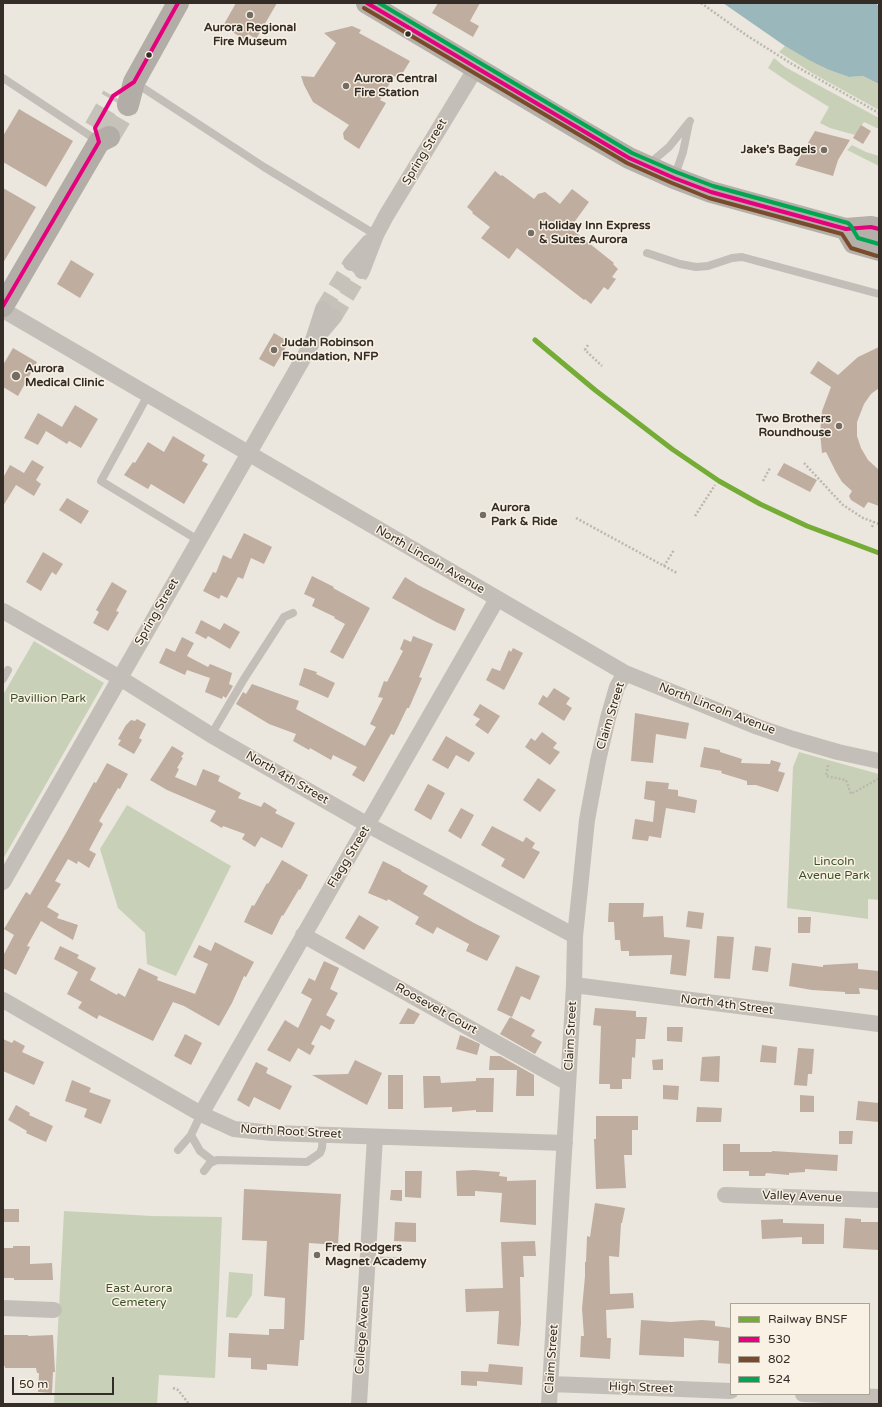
<!DOCTYPE html>
<meta charset="utf-8">
<style>
body{margin:0}
#map{position:relative;width:882px;height:1407px;overflow:hidden;background:#ebe7de;font-family:"Varela Round",sans-serif}
canvas{display:block}
.frame{position:absolute;inset:0;border:4px solid #342c26;pointer-events:none}
.legend{position:absolute;left:730px;top:1303px;width:140px;height:92px;box-sizing:border-box;background:#f9f2e4;border:1px solid #aaa398;margin:0;padding:5px 7px;list-style:none;font-size:12px;color:#342c26}
.legend li{display:flex;align-items:center;gap:8px;height:20px}
.legend b{width:20px;border:1px solid #aaa398}
.scale{position:absolute;left:12px;top:1377px;width:102px;height:18px;box-sizing:border-box;border:2px solid #342c26;border-top:0;padding-left:5px;font-size:12px;line-height:14px;white-space:nowrap;color:#342c26;-webkit-text-stroke:3px #f9f2e4;paint-order:stroke}
</style>
<div id="map">
<canvas width="882" height="1407"></canvas>
<div class="frame"></div>
<ul class="legend">
<li><b style="height:5px;background:#74ac36"></b>Railway BNSF</li>
<li><b style="height:5px;background:#e5007d"></b>530</li>
<li><b style="height:5px;background:#7a4b2a"></b>802</li>
<li><b style="height:5px;background:#00a651"></b>524</li>
</ul>
<div class="scale">50 m</div>
</div>
<script>
const g = document.querySelector('canvas').getContext('2d');
g.lineJoin = 'round';
function fillPath(path, color) { g.fillStyle = color; g.fill(path, 'evenodd'); }
const shape = rows => new Path2D(rows.map(r => 'M' + r).join(''));
function stroke(path, color, width, dash) { g.strokeStyle = color; g.lineWidth = width; g.lineCap = dash ? 'butt' : 'round'; g.setLineDash(dash || []); g.stroke(path); }
function write(font, color, halo, rows, align = 'center') {
  g.font = font + ' "Varela Round",sans-serif'; g.lineWidth = 3; g.setLineDash([]); g.textBaseline = 'middle'; g.strokeStyle = halo; g.fillStyle = color; for (const [text, x, y, turn = 0] of rows) {
    g.save(); g.translate(x, y); g.rotate((+turn || 0) * Math.PI / 180); g.textAlign = isNaN(turn) ? turn : align; if (halo) g.strokeText(text, 0, 0); g.fillText(text, 0, 0); g.restore();
  }
}
fillPath(shape([
 [785,46,829,70,849,77,863,76,879,84,879,110,812,73,779,52],
 [774,58,785,67,879,118,879,129,864,122,855,135,830,128,820,123,829,107,790,83,768,68],
 [852,145,866,152,879,156,879,166,847,150],
 [34,641,104,683,3,859,3,695],
 [799,752,879,774,879,900,868,899,868,919,787,908,793,767],
 [127,805,231,866,176,976,147,964,145,933,118,908,100,849],
 [64,1211,152,1216,222,1217,215,1378,159,1375,157,1404,54,1404],
 [229,1272,253,1274,252,1295,237,1318,226,1317]
]), '#c8d1b8');
fillPath(shape([
 [723,3,876,3,879,7,879,84,863,76,849,77,829,70,809,60,785,46]
]), '#9ab7bc');
fillPath(shape([
 [236,3,277,3,256,39,248,34,245,40,223,26],
 [438,3,480,3,470,21,479,26,473,37,432,13],
 [352,26,361,30,359,33,410,61,399,79,394,76,380,100,386,103,359,149,344,139,343,133,349,125,313,102,304,85,301,76,314,77,336,43,324,33],
 [19,109,73,141,46,187,3,162,3,136],
 [861,125,871,131,863,144,853,138],
 [815,131,850,140,838,160,833,176,795,165],
 [495,171,501,176,502,175,534,199,538,194,545,192,560,204,572,189,589,202,570,228,614,263,613,264,618,269,612,277,616,279,608,290,604,287,591,304,585,299,584,300,517,248,509,259,481,238,490,227,472,213,473,212,467,207],
 [3,188,36,207,3,263],
 [71,260,94,274,80,298,57,284],
 [274,333,289,342,274,367,259,359],
 [879,347,879,388,871,394,864,404,857,422,857,436,861,448,868,460,879,470,879,506,868,502,864,508,851,500,849,496,852,491,842,482,836,472,826,452,822,453,820,433,822,411,831,387,810,373,818,361,838,375,858,357],
 [13,348,37,362,18,396,3,387,3,365],
 [75,405,98,419,81,448,69,441,67,444,46,431,38,445,24,438,38,413,62,427],
 [173,436,205,455,202,461,208,464,184,504,151,484,148,489,124,475,133,462,135,463,148,442,164,452],
 [32,460,44,467,36,480,41,484,34,496,16,485,3,506,3,478,10,465,24,473],
 [784,463,817,480,810,492,777,475],
 [67,498,89,511,81,524,59,510],
 [244,533,272,547,264,564,251,558,243,579,238,577,227,598,221,595,219,599,203,591,213,572,216,573,223,555,231,559],
 [43,552,63,564,56,575,52,572,41,591,26,582],
 [312,576,334,587,333,588,370,608,343,659,330,652,345,624,334,618,335,617,312,606,315,599,304,594],
 [405,577,418,585,465,609,455,631,436,622,392,598],
 [112,582,127,591,116,611,119,612,108,631,93,623,99,612,96,610],
 [201,620,220,630,224,623,240,632,230,649,208,636,206,639,195,633],
 [413,636,433,644,419,677,422,678,409,708,407,708,394,735,391,734,364,782,352,775,357,767,333,755,331,760,310,748,309,750,293,741,296,734,269,724,236,704,243,692,246,694,252,684,299,701,296,709,365,746,376,727,370,724,383,698,378,697,384,681,387,682,403,651,400,649,404,639,411,642],
 [182,637,194,643,187,656,208,667,210,664,232,673,229,684,233,686,226,698,223,696,222,699,205,692,210,678,187,670,185,675,159,663,166,648,175,652],
 [513,648,523,653,504,690,486,680,492,668,500,671,509,650,511,652],
 [304,668,317,672,316,674,335,683,328,698,299,685],
 [554,688,570,698,566,704,572,708,564,721,538,704,543,695,547,698],
 [480,704,500,716,488,734,475,725,480,719,473,715],
 [635,713,689,723,686,739,656,734,653,763,631,761],
 [137,719,146,724,139,738,142,740,134,754,118,745,121,740,118,739,126,725,131,720,135,721],
 [542,732,557,743,553,748,560,752,550,765,525,747,531,738,535,741],
 [446,736,475,753,469,762,456,755,448,769,432,760],
 [172,746,184,753,181,757,183,758,177,768,179,769,175,777,196,786,203,769,220,776,218,781,241,793,238,798,261,807,264,802,277,810,275,813,295,823,282,848,261,837,255,847,242,839,245,834,223,826,222,828,210,821,216,811,167,790,150,780],
 [704,747,720,750,720,752,742,759,741,763,770,764,771,760,781,763,778,771,785,773,778,792,756,785,747,785,747,781,721,773,722,771,700,767],
 [107,763,128,774,120,789,118,788,99,821,103,824,89,850,96,854,89,868,78,861,77,864,68,859,55,881,61,884,47,907,59,914,57,918,78,925,73,940,41,921,27,946,30,947,16,975,3,968,3,956,14,935,4,929,26,892,30,895,66,833,94,782,96,783],
 [538,778,556,790,540,812,523,800],
 [646,781,669,783,668,789,678,790,678,796,697,800,695,813,666,808,661,838,649,836,648,841,632,839,635,819,653,822,655,801,644,799],
 [428,784,445,793,431,820,414,810],
 [461,808,474,815,461,839,448,831],
 [492,826,523,842,526,837,535,843,532,848,540,852,524,879,501,866,505,859,481,845],
 [282,860,308,875,300,890,299,889,283,916,282,915,272,935,244,922,252,905,254,906,267,883,268,884],
 [383,861,401,870,401,871,428,886,423,894,474,923,500,936,487,961,466,951,469,944,437,927,433,934,415,924,419,917,388,899,387,901,368,893],
 [609,903,644,903,643,917,663,916,664,937,690,940,686,976,670,974,672,955,629,956,629,951,621,951,620,940,615,940,614,922,608,922],
 [688,911,704,913,702,929,686,927],
 [359,915,379,927,364,950,345,938],
 [798,917,811,917,810,933,798,933],
 [717,936,734,937,730,979,714,978],
 [215,942,254,962,246,977,244,976,232,1003,219,1026,184,1006,173,1002,153,1041,99,1015,97,1019,78,1008,82,1002,67,994,78,972,54,959,60,946,79,955,77,958,96,968,90,980,117,995,118,993,125,997,139,968,158,977,157,980,195,994,208,964,193,957,199,945,211,951],
 [755,946,771,948,768,972,752,970],
 [324,961,339,968,330,989,338,993,326,1015,335,1020,330,1030,321,1025,311,1044,315,1046,310,1055,298,1048,290,1062,267,1050,285,1020,298,1028,312,999,301,993,309,978,315,981],
 [792,963,823,967,823,965,858,963,858,969,879,971,879,990,859,988,860,994,845,994,845,992,812,990,789,986],
 [516,966,540,976,530,1000,521,996,512,1017,497,1010],
 [408,1008,420,1014,414,1024,399,1024],
 [595,1008,636,1011,636,1017,647,1017,645,1039,636,1039,635,1058,632,1057,631,1079,622,1079,622,1089,610,1089,610,1084,599,1084,601,1026,593,1025],
 [510,1017,535,1030,531,1036,542,1042,535,1054,500,1034],
 [667,1027,683,1027,682,1042,667,1041],
 [185,1034,202,1043,191,1065,174,1056],
 [460,1035,465,1037,480,1044,477,1055,456,1049],
 [3,1039,12,1043,14,1040,25,1046,22,1052,44,1062,34,1085,3,1071],
 [762,1045,777,1047,776,1063,760,1062],
 [798,1048,814,1049,812,1074,808,1074,807,1086,794,1085],
 [490,1056,500,1056,534,1075,534,1096,516,1096,517,1070,489,1070],
 [720,1056,719,1082,700,1081,702,1057],
 [663,1059,663,1070,653,1070,652,1060],
 [355,1060,382,1073,367,1105,312,1075,348,1074],
 [256,1062,268,1068,266,1073,292,1086,280,1110,254,1097,249,1107,237,1100],
 [388,1075,403,1075,403,1109,388,1109],
 [423,1076,440,1076,441,1083,476,1081,476,1078,494,1078,493,1112,476,1112,476,1110,452,1112,452,1107,424,1108],
 [72,1080,91,1088,89,1092,111,1100,101,1124,84,1117,87,1109,65,1101],
 [663,1085,679,1086,678,1100,663,1099],
 [800,1095,814,1096,814,1112,800,1112],
 [858,1101,879,1103,879,1122,856,1120],
 [16,1105,30,1113,29,1115,53,1126,46,1142,26,1133,27,1131,8,1120],
 [697,1107,722,1108,721,1122,696,1122],
 [596,1116,638,1116,638,1130,632,1130,632,1155,624,1155,626,1188,596,1189,594,1139,596,1139],
 [839,1131,853,1131,852,1144,839,1144],
 [723,1144,740,1144,740,1152,772,1152,772,1151,838,1155,837,1171,805,1169,805,1172,789,1173,789,1175,766,1173,765,1176,749,1176,749,1171,723,1171],
 [474,1170,500,1172,499,1176,507,1177,507,1181,536,1180,536,1225,500,1222,502,1193,475,1191,475,1196,457,1196,456,1171],
 [405,1171,422,1171,421,1198,405,1197],
 [244,1189,341,1194,338,1245,309,1243,304,1340,300,1340,298,1366,267,1364,267,1370,251,1369,251,1358,228,1357,229,1333,269,1335,269,1329,284,1329,285,1298,264,1296,267,1241,242,1240],
 [391,1190,402,1190,402,1201,390,1200],
 [595,1203,625,1208,622,1223,621,1223,619,1257,609,1256,610,1294,633,1293,634,1308,606,1310,607,1338,611,1338,610,1359,580,1357,581,1336,584,1336,582,1309,585,1276,585,1262,586,1262,587,1236,590,1237],
 [3,1209,19,1209,19,1222,3,1222],
 [845,1218,861,1219,861,1222,879,1222,879,1250,843,1248],
 [783,1219,783,1223,824,1224,824,1244,802,1244,802,1237,762,1239,761,1220],
 [395,1222,416,1223,416,1242,394,1241],
 [535,1241,536,1256,523,1256,524,1277,520,1277,521,1323,519,1346,497,1344,499,1311,466,1312,465,1289,503,1288,501,1242],
 [13,1246,30,1246,30,1264,52,1263,53,1280,14,1280,14,1278,3,1278,3,1248,13,1248],
 [641,1320,671,1322,702,1320,715,1321,715,1326,731,1328,731,1364,718,1363,719,1341,684,1338,684,1357,639,1355],
 [3,1335,28,1335,28,1336,53,1335,55,1372,53,1372,52,1393,38,1392,39,1373,37,1373,36,1368,5,1368,5,1366,3,1366],
 [489,1364,523,1367,522,1385,477,1381,477,1386,461,1385,461,1371,488,1372]
]), '#bfad9f');
stroke(shape([
 [323,309,351,263],
 [334,317,362,271]
]), '#c6c2b9', 16, [16, 8]);
stroke(shape([
 [95,128,113,96],
 [109,137,128,105]
]), '#c6c2b9', 22, [22, 11]);
stroke(shape([
 [701,3,746,35,792,64,879,113],
 [588,345,585,350,602,366],
 [804,463,843,505,863,518,879,524],
 [763,481,770,468],
 [695,516,715,485],
 [576,518,664,566,674,550],
 [872,527,874,522],
 [664,566,677,573],
 [828,765,826,776,846,780,851,794,878,779],
 [173,1388,178,1390,189,1404]
]), '#bcb7af', 2.5, [2, 2]);
stroke(shape([
 [3,78,98,141],
 [134,82,264,167,376,235],
 [649,164,669,147,690,121],
 [674,178,683,152,689,123],
 [647,253,680,264,696,267,708,266,732,258,742,257,879,294],
 [148,395,101,481,198,540],
 [3,679,8,670],
 [211,735,244,679,284,617,293,613],
 [191,1135,200,1151,213,1161],
 [178,1150,191,1135,201,1114],
 [204,1171,210,1163,217,1160,307,1162,320,1153,322,1148,323,1134],
 [368,1260,410,1262]
]), '#c3beb7', 8);
stroke(shape([
 [351,263,369,242],
 [362,271,376,235,386,216,476,68],
 [3,310,625,673,758,727,793,739,838,752,879,761],
 [317,337,334,317],
 [3,611,120,678,211,735,368,825,575,936],
 [3,882,312,343,323,309],
 [303,935,568,1083],
 [574,985,879,1024],
 [3,1000,201,1114,234,1129,272,1133,565,1143],
 [201,1114,497,599],
 [725,1195,879,1200],
 [3,1308,54,1310],
 [551,1384,731,1391],
 [803,1394,879,1397],
 [359,1404,375,1137],
 [549,1404,574,985,575,936,580,889,587,820,598,761,608,718,617,687,625,673]
]), '#c3beb7', 16);
stroke(shape([
 [367,3,582,131,629,158,674,178,711,192,846,229,871,227,879,229],
 [846,229,854,243,879,250]
]), '#b4afa8', 22);
stroke(shape([
 [128,105,134,82,178,3],
 [3,306,99,142,109,137]
]), '#b2ada6', 22);
stroke(shape([
 [367,3,629,158,674,178,711,192,846,229,871,227,879,229],
 [3,306,99,142,95,128,113,96,134,82,178,3]
]), '#e5007d', 4);
stroke(shape([
 [364,8,627,163,672,183,709,198,842,234,851,248,877,256]
]), '#7a4b2a', 4);
stroke(shape([
 [379,3,632,153,676,172,713,186,848,223,851,226,858,238,879,244]
]), '#00a651', 4);
stroke(shape([
 [535,340,595,390,672,449,719,481,760,504,807,526,879,553]
]), '#74ac36', 5);
for (const [x, y, r, color] of [
 [250,15,4,"#746d66"],
 [408,34,3.5,"#342c26"],
 [149,55,3.5,"#342c26"],
 [346,86,4,"#746d66"],
 [824,150,4,"#746d66"],
 [531,233,4,"#746d66"],
 [274,350,4,"#746d66"],
 [16,376,5,"#746d66"],
 [839,426,4,"#746d66"],
 [483,515,4,"#746d66"],
 [317,1255,4,"#746d66"]
]) { const dot = new Path2D(); dot.arc(x, y, r, 0, 2 * Math.PI); g.fillStyle = color; g.fill(dot); stroke(dot, '#f9f2e4', 1.5); }
write('bold 12px', '#342c26', '#f9f2e4', [
 ["Aurora Regional",250,28,"center"],
 ["Fire Museum",250,42,"center"],
 ["Aurora Central",354,79],
 ["Fire Station",354,93],
 ["Jake’s Bagels",816,150,"right"],
 ["Holiday Inn Express",539,226],
 ["& Suites Aurora",539,240],
 ["Judah Robinson",282,343],
 ["Foundation, NFP",282,357],
 ["Aurora",25,369],
 ["Medical Clinic",25,383],
 ["Two Brothers",831,419,"right"],
 ["Roundhouse",831,433,"right"],
 ["Aurora",491,508],
 ["Park & Ride",491,522],
 ["Fred Rodgers",325,1248],
 ["Magnet Academy",325,1262]
], 'left');
write('12px', '#342c26', '#f9f2e4', [
 ["Spring Street",425,152,-59],
 ["North Lincoln Avenue",430,560,30],
 ["Spring Street",157,612,-60],
 ["North Lincoln Avenue",717,709,21],
 ["Claim Street",611,716,-73],
 ["North 4th Street",287,778,30],
 ["Flagg Street",349,857,-59],
 ["North 4th Street",727,1005,7],
 ["Roosevelt Court",436,1009,29],
 ["Claim Street",571,1036,-87],
 ["North Root Street",291,1132,3],
 ["Valley Avenue",802,1197,2],
 ["College Avenue",363,1330,-86],
 ["Claim Street",552,1359,-86],
 ["High Street",641,1388,2]
]);
write('12px', '#3d522a', '#f9f2e4', [
 ["Pavillion Park",48,699],
 ["Lincoln",834,862],
 ["Avenue Park",834,876],
 ["East Aurora",139,1289],
 ["Cemetery",139,1303]
]);
</script>
